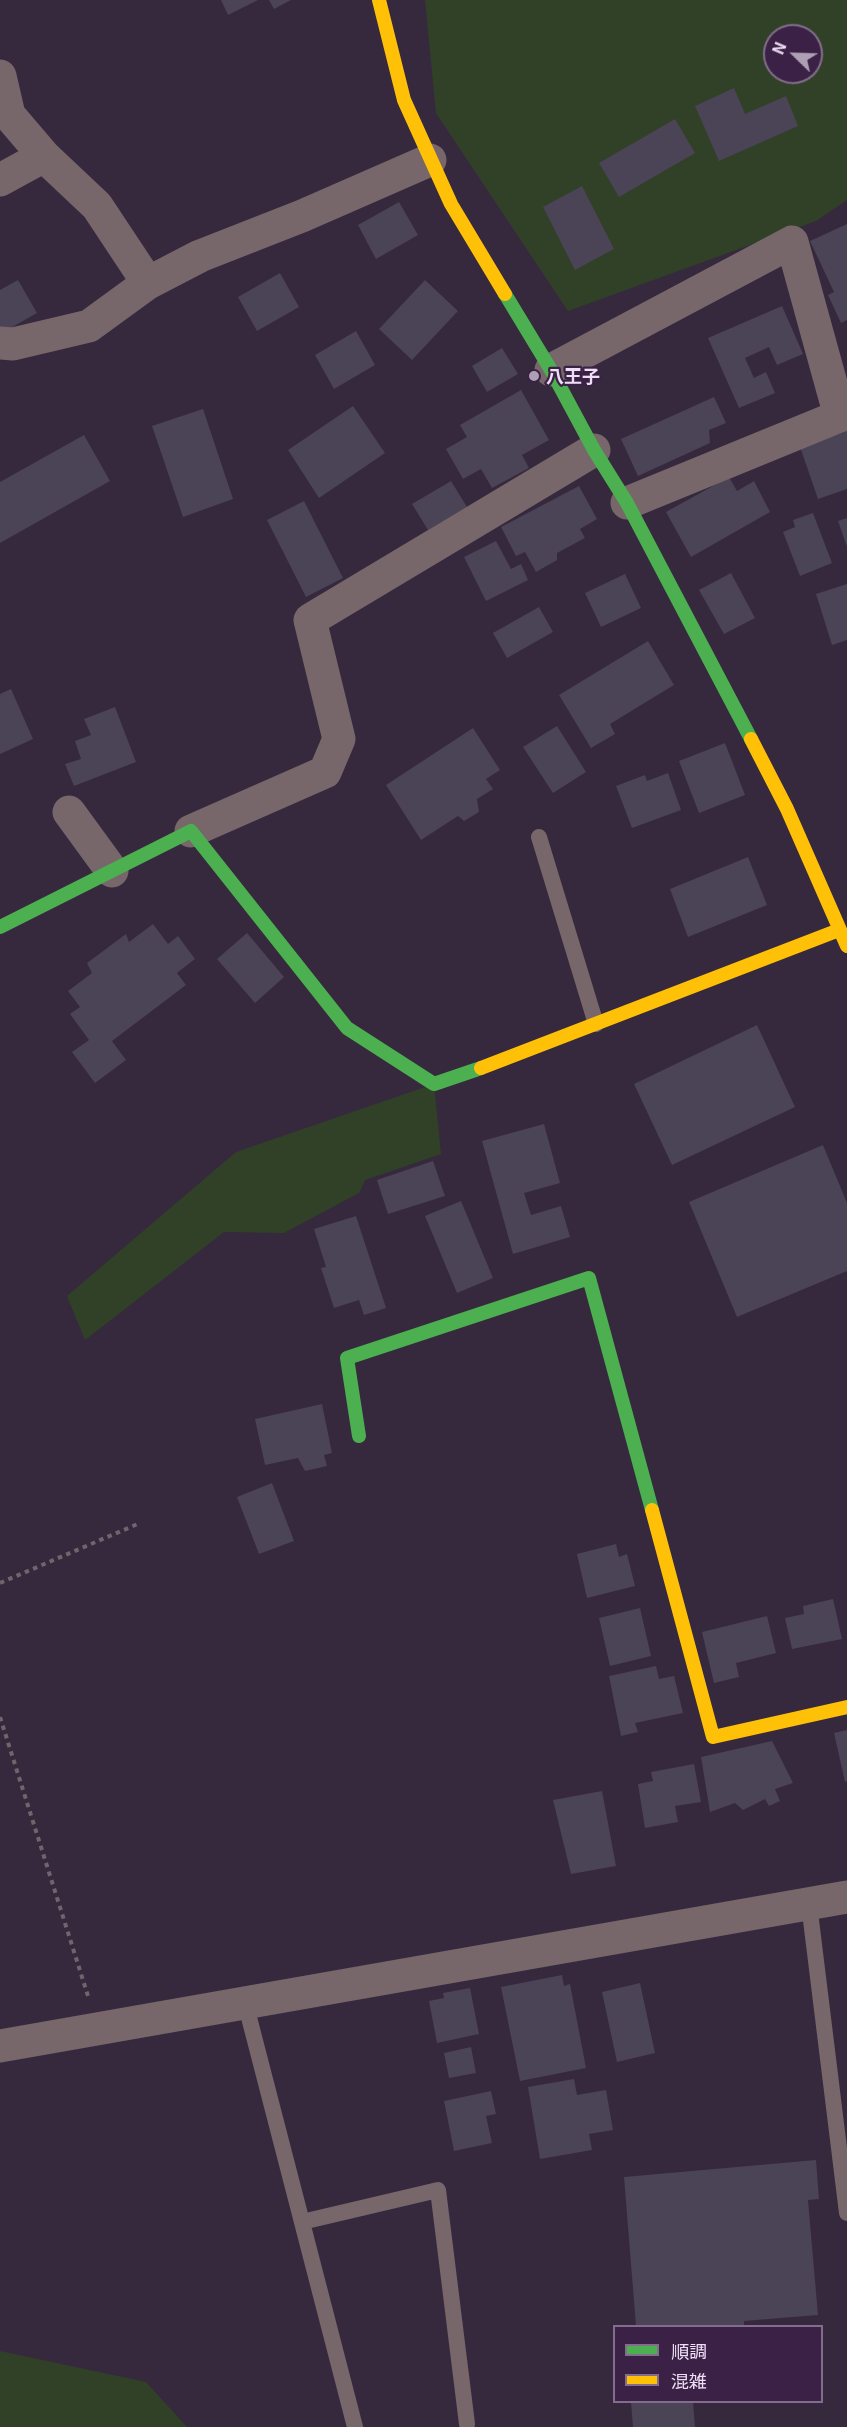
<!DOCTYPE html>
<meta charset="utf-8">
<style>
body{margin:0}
#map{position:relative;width:847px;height:2427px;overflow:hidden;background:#36293d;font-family:Georgia,"Noto Sans JP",serif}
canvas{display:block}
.legend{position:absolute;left:613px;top:2325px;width:210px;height:78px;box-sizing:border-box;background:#3a2145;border:2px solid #826d8c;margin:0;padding:8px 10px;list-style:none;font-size:18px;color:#eedff6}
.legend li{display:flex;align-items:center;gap:12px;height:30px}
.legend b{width:30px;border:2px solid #826d8c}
.north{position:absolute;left:763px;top:24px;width:60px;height:60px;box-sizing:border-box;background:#3a2145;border:2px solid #826d8c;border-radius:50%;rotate:293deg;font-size:16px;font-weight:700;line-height:24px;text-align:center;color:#eedff6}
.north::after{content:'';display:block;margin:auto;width:21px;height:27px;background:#ae9fb5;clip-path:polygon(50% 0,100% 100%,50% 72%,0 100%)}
</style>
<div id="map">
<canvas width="847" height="2427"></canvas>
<ul class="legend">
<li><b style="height:8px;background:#4caf50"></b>順調</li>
<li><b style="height:8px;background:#ffc107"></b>混雑</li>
</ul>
<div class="north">N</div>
</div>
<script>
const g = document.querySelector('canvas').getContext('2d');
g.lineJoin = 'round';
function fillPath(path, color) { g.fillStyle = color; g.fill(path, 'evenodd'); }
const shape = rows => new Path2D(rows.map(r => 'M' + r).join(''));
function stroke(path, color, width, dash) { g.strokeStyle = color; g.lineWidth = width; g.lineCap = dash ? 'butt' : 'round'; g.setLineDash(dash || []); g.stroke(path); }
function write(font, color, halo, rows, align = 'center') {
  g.font = font + ' Georgia,"Noto Sans JP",serif'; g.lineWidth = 4.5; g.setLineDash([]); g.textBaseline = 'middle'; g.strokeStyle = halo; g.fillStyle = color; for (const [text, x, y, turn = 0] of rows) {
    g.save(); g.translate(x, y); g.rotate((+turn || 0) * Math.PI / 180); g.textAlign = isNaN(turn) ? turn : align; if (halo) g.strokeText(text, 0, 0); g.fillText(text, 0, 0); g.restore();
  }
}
fillPath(shape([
 [425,0,847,0,847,200,816,221,568,311,436,113],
 [775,36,811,36,811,72,775,72],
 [434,1084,441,1154,365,1180,359,1193,284,1233,224,1232,85,1340,67,1296,236,1152],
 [0,2351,146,2382,187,2427,0,2427]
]), '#314127');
fillPath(shape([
 [221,0,258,0,228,15],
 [269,0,291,0,274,9],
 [734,88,745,114,786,96,798,126,719,161,695,106],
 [675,119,695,153,619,197,599,163],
 [582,186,614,249,575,270,543,207],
 [399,202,418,235,376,259,358,225],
 [847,224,847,320,841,323,828,295,834,292,810,241],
 [280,273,299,307,257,331,238,297],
 [18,280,37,313,0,334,0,290],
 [425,280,458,311,412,360,379,329],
 [782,306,803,354,777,365,769,347,745,358,754,378,766,372,775,393,739,408,708,338],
 [356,331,375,365,334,389,315,355],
 [502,348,518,374,487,392,472,366],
 [521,390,549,440,522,455,529,468,492,488,481,469,463,479,446,449,467,437,460,425],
 [714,397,726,423,709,430,710,443,638,476,621,439],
 [353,406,385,453,319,498,288,450],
 [203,409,233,499,183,517,152,426],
 [847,431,847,489,818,499,800,447],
 [84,435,110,481,0,543,0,482],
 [729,477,737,491,754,481,770,512,691,557,666,512],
 [451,481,467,507,428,530,412,504],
 [579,486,597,519,580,529,585,538,557,553,557,560,536,572,525,552,516,556,501,527],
 [304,501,343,578,306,597,267,520],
 [813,513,832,563,800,576,783,532,795,527,793,520],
 [847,518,847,547,838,521],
 [496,541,511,569,521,564,528,580,486,601,464,557],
 [731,573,755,618,724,634,699,590],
 [625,574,641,608,601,627,585,593],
 [847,584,847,640,832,645,816,594],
 [539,607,553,632,507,658,493,633],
 [648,641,674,685,610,724,615,734,591,748,559,695],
 [11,689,33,739,0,754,0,694],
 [115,707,136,762,74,786,65,764,81,759,75,741,91,735,84,719],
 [557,726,586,772,553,793,523,747],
 [473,728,500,770,486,779,493,789,477,799,479,812,464,821,458,816,421,840,386,785],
 [725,743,745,795,699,813,679,761],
 [668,773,681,810,632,828,616,786,645,775,647,781],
 [748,857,767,905,688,937,670,889],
 [153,924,168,944,178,936,195,959,177,973,186,985,112,1041,126,1060,95,1083,72,1052,89,1040,70,1014,80,1007,68,991,92,973,87,963,126,934,129,942],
 [247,933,284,977,255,1003,217,959],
 [757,1025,795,1107,672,1165,634,1084],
 [544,1124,560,1183,524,1193,531,1215,561,1206,570,1237,513,1254,482,1141],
 [823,1145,847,1203,847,1271,737,1317,689,1202],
 [433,1161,445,1196,388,1214,377,1180],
 [461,1201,493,1278,457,1293,425,1216],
 [356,1216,386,1308,364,1315,359,1300,334,1308,321,1268,326,1267,314,1229],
 [322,1404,332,1453,324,1455,327,1466,305,1471,298,1458,265,1465,255,1419],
 [272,1483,294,1541,259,1554,237,1497],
 [616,1544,619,1557,627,1554,635,1586,587,1598,577,1554],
 [833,1599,842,1639,792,1649,785,1618,804,1614,803,1606],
 [640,1608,651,1656,610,1666,599,1618],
 [767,1616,776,1653,736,1663,739,1677,714,1683,702,1632],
 [656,1666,659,1679,674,1676,683,1713,635,1723,638,1732,621,1736,609,1676],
 [847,1730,847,1781,845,1782,834,1733],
 [772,1741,793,1783,775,1789,780,1801,769,1806,765,1799,743,1810,735,1803,710,1812,701,1757],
 [694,1764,701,1802,675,1806,678,1822,645,1828,638,1784,653,1781,651,1772],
 [602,1791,616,1866,571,1874,553,1800],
 [562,1975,564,1986,570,1984,586,2068,520,2081,501,1987],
 [640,1983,655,2053,617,2062,602,1992],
 [470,1988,479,2034,437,2043,429,2001,444,1998,443,1993],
 [471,2047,476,2073,449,2078,444,2053],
 [574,2079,577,2095,606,2090,613,2130,589,2134,592,2150,540,2159,528,2087],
 [491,2091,496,2114,486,2116,492,2143,454,2151,444,2101],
 [816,2160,819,2199,808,2200,818,2315,744,2321,744,2326,636,2326,624,2177],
 [631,2402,693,2402,695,2427,633,2427]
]), '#4b4356');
stroke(shape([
 [0,1583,140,1523],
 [0,1717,88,1996]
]), '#71646b', 4, [4.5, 4.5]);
stroke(shape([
 [539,837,596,1024],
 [809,1904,847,2213],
 [245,2002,355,2427],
 [302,2222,438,2190,467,2424]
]), '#77666a', 16);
stroke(shape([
 [0,76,9,115,44,156,97,206,148,283],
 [0,180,44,156],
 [0,343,13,344,89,326,148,283,200,256,302,216,430,160],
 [551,370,792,242,840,416],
 [627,503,847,413],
 [69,812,112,871],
 [191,831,325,772,339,739,310,620,594,450],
 [0,2046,847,1897]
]), '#77666a', 33);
stroke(shape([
 [505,294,551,370,594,450,627,503,751,739],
 [0,927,191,831,347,1028,434,1084,481,1068],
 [359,1436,347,1358,589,1278,652,1510]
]), '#4caf50', 14);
stroke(shape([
 [379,0,404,100,451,204,505,294],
 [751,739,787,809,847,946],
 [481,1068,839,930],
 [652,1510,713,1737,847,1707]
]), '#ffc107', 14);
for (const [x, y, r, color] of [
 [534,376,6,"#ae9fb5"]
]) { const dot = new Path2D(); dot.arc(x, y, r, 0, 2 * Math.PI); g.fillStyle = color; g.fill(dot); stroke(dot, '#3a2145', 2); }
write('bold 18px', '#eedff6', '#3a2145', [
 ["八王子",546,376]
], 'left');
</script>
